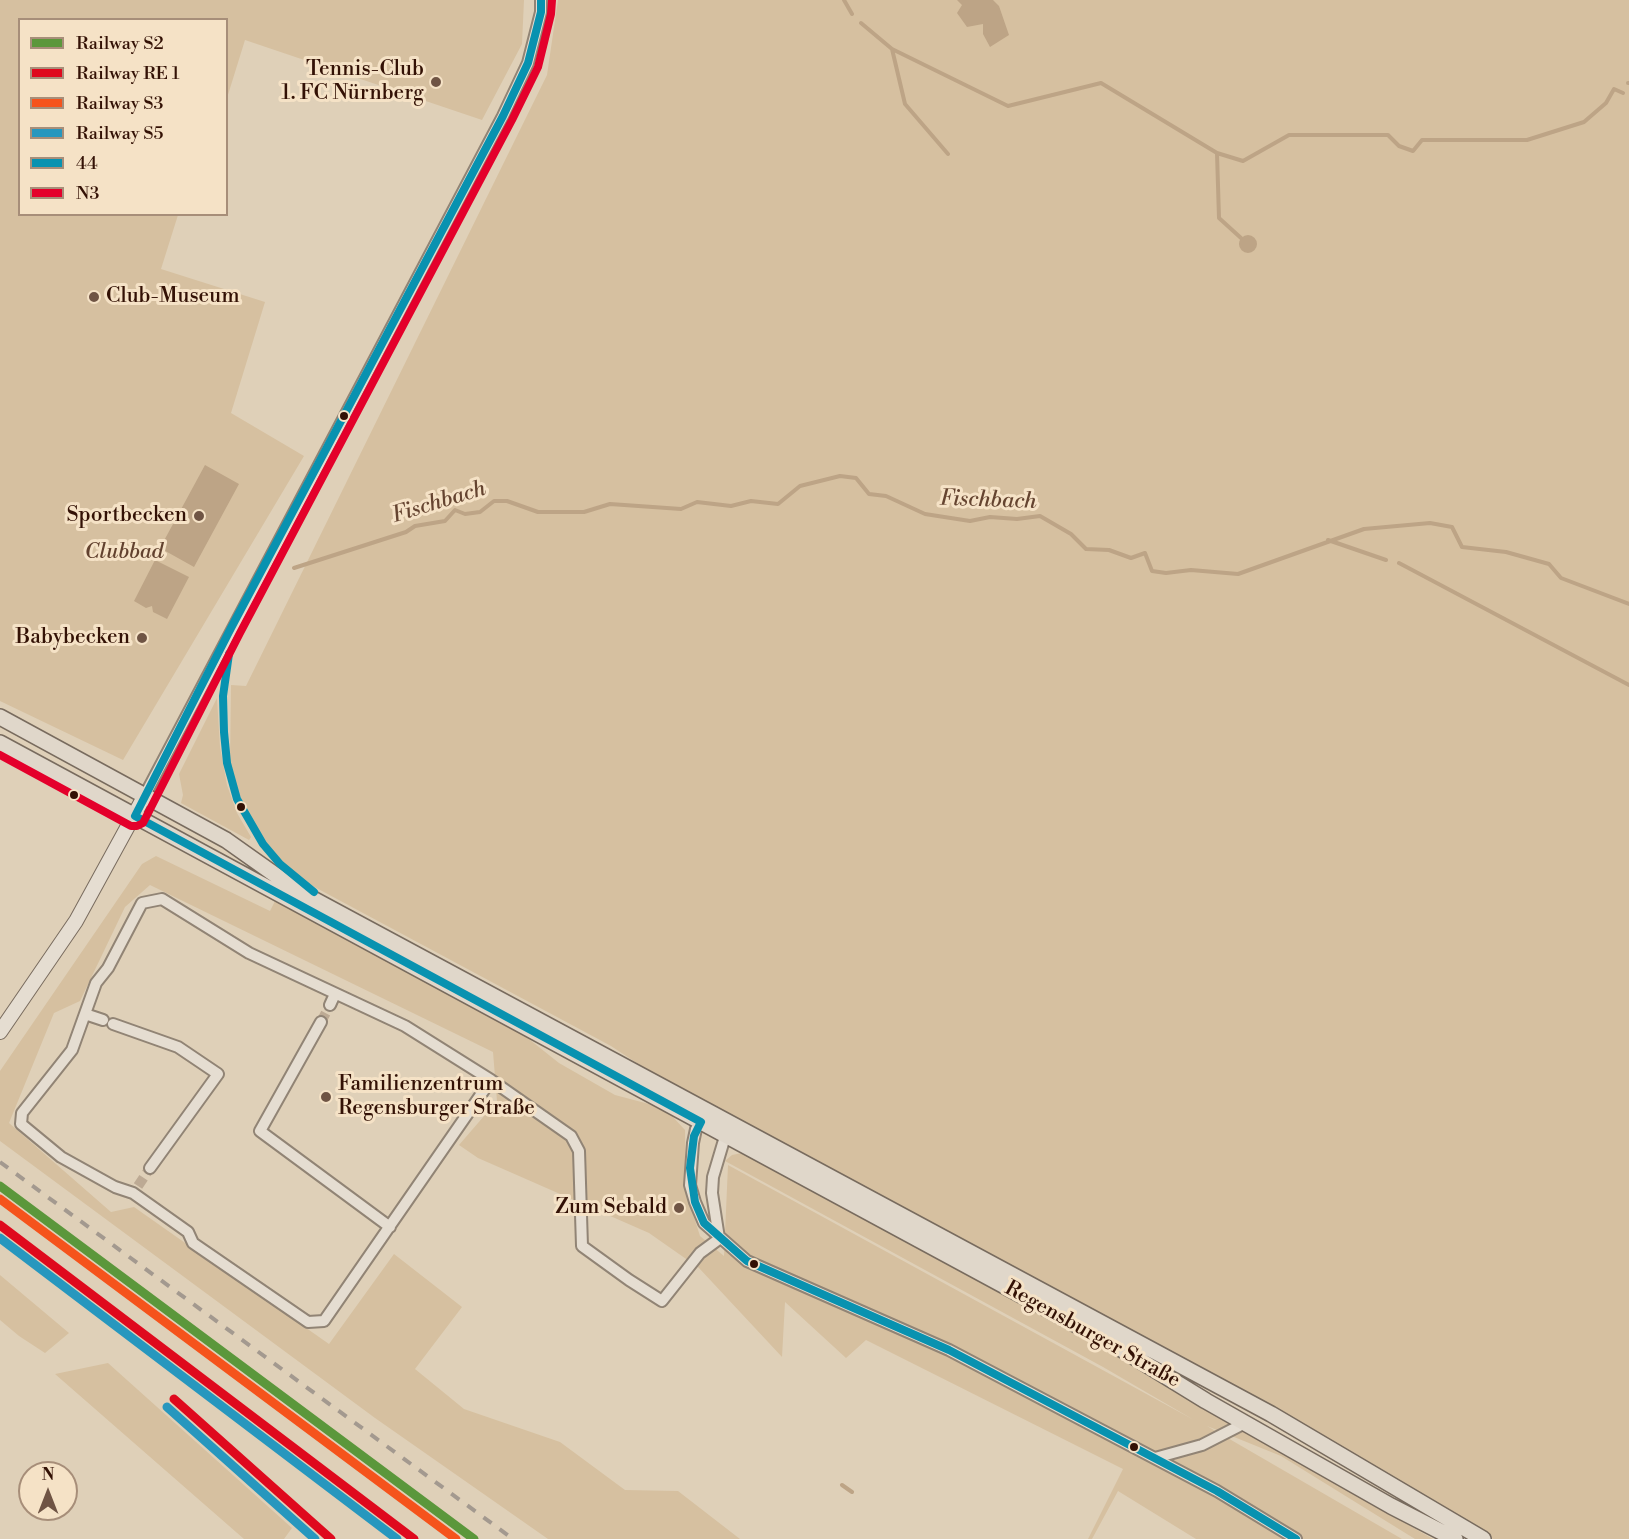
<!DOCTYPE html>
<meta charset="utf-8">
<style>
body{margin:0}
#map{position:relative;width:1629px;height:1539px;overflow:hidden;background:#dfd0b8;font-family:"Libre Bodoni",serif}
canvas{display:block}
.legend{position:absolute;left:18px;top:18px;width:210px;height:198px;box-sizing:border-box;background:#f5e2c6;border:2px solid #a78e79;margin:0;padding:8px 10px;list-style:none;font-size:18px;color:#331105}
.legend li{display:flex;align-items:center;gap:12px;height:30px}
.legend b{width:30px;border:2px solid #a78e79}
.north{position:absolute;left:18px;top:1461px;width:60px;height:60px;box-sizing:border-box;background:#f5e2c6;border:2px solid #a78e79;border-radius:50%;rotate:0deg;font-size:16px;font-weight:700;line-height:24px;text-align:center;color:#331105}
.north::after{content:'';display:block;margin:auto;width:21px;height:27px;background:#6f5444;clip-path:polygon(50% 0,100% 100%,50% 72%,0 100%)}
</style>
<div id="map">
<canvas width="1629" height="1539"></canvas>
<ul class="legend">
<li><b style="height:8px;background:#5b973b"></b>Railway S2</li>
<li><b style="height:8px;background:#df091d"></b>Railway RE 1</li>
<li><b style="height:8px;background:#f5531c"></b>Railway S3</li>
<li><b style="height:8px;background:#2797be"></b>Railway S5</li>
<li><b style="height:8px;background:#0892b0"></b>44</li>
<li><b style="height:8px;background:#e4002b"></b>N3</li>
</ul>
<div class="north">N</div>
</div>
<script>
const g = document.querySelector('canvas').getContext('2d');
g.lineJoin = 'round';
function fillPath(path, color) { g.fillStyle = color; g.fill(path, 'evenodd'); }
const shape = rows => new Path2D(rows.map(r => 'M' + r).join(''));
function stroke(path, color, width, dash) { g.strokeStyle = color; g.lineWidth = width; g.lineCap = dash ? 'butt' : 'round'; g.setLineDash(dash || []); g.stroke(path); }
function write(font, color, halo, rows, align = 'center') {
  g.font = font + ' "Libre Bodoni",serif'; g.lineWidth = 6; g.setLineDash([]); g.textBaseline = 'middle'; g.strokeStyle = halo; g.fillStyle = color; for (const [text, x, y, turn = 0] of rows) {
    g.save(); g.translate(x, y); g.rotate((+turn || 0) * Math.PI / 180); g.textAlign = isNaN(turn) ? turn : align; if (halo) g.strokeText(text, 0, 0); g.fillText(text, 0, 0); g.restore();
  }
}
fillPath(shape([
 [0,0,524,0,522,44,482,120,245,40,227,98,226,20,20,20,20,214,178,215,161,269,265,302,231,413,304,456,123,760,0,701],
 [558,0,1629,0,1629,1539,1493,1539,1450,1512,652,1073,611,1046,309,884,285,866,259,836,236,787,230,763,231,685,246,686,547,75],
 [217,698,220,747,227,785,237,813,251,837,249,840,181,803,183,795,179,774],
 [156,856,270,911,276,899,525,1036,559,1063,615,1095,649,1104,672,1116,685,1130,686,1192,700,1236,724,1256,728,1165,1194,1420,1103,1367,725,1161,732,1155,742,1153,1150,1373,1255,1437,1433,1539,1415,1539,1281,1456,1207,1426,1402,1539,1196,1539,1118,1491,1092,1539,1088,1539,1123,1469,866,1340,846,1358,785,1302,782,1357,699,1268,649,1233,478,1158,459,1145,497,1101,493,1052,150,885,125,907,80,1001,54,1013,9,1123,111,1212,134,1207,329,1344,394,1254,462,1307,415,1369,464,1409,560,1442,625,1490,678,1491,740,1539,548,1539,375,1418,0,1141,0,1071,142,864],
 [0,1275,69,1333,45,1353,19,1336,0,1320],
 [108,1363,292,1528,284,1539,244,1539,55,1374]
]), '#d6c0a0');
fillPath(shape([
 [957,0,993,0,999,6,1009,35,990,47,983,34,983,24,967,27,957,13,962,5],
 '1239 244a9 9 0 1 1 18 0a9 9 0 1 1-18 0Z',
 [205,465,239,484,194,567,160,548],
 [155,560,189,577,167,619,153,612,152,606,146,608,134,601]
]), '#bda486');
stroke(shape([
 [844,0,852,14],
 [861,23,892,49,1008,106,1101,83,1217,153,1243,161,1289,135,1388,135,1399,146,1413,151,1422,140,1527,140,1584,122,1606,103,1614,89,1623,93],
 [892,49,905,104,948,154],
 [1628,83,1629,83],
 [1217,153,1219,218,1241,238],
 [1328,540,1386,560],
 [1399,563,1629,685],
 [294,568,406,532,415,526,445,521,455,510,465,514,480,512,494,501,507,501,538,512,584,512,610,504,681,509,697,502,731,506,751,501,778,504,800,486,840,476,856,478,869,494,886,496,925,514,970,521,990,517,1017,519,1040,516,1071,534,1086,549,1109,550,1131,558,1145,553,1152,571,1166,573,1191,570,1238,574,1364,529,1430,523,1452,527,1462,547,1506,552,1549,564,1561,578,1629,604],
 [842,1485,852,1492]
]), '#bda486', 4);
stroke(shape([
 [321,1022,330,1005],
 [138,1186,150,1168]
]), '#bdaa94', 10, [10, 5]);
const street = shape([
 [145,795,503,116,528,63,541,12,541,0],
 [330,1005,335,994],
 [85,1014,103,1020],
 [321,1022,260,1131,390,1227],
 [113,1024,178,1047,218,1074,150,1168],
 [491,1080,405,1026,249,953,162,899,142,903,108,968,96,983,72,1050,22,1113,21,1124,61,1157,115,1187,133,1193,188,1232,193,1243,308,1322,324,1321,491,1080,571,1136,579,1151,582,1246,629,1280,662,1301,700,1253,719,1239],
 [705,1117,696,1129,693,1143,690,1185,695,1202,704,1223,747,1261,949,1350,1217,1491,1296,1539],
 [719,1238,712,1193,713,1177,727,1130],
 [1155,1458,1202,1445,1245,1423]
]);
const secondary = shape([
 [0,1032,76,921,145,795]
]);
const primary = shape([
 [0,717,226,840,298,891,1271,1414,1483,1539],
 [0,743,1123,1350,1206,1401,1391,1506,1455,1539]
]);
stroke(street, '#918475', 14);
stroke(secondary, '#786b5e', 16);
stroke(primary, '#786b5e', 18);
stroke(street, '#e5ddd1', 10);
stroke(secondary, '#e5ddd1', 14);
stroke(primary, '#e0d7ca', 15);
stroke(shape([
 [0,1162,513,1539]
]), '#a3998f', 4, [10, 10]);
stroke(shape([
 [541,0,541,12,528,63,503,116,231,628,135,816,701,1122,694,1136,690,1168,695,1202,704,1223,747,1261,949,1350,1217,1491,1296,1539],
 [229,654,223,696,224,732,227,763,237,799,263,844,280,864,314,892]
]), '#0892b0', 8);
stroke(shape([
 [0,755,131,826,137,826,143,823,240,633,512,120,538,67,551,14,552,0]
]), '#e4002b', 8);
stroke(shape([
 [0,1186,474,1539]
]), '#5b973b', 9);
stroke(shape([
 [0,1225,414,1539],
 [174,1399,331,1539]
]), '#df091d', 9);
stroke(shape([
 [0,1199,456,1539]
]), '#f5531c', 9);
stroke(shape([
 [0,1238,397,1539],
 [167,1407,315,1539]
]), '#2797be', 9);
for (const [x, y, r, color] of [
 [436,82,6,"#6f5444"],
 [94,297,6,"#6f5444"],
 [344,416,5,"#331105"],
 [199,516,6,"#6f5444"],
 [142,638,6,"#6f5444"],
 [74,795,5,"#331105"],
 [241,807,5,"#331105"],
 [326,1097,6,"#6f5444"],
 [679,1208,6,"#6f5444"],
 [754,1264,5,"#331105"],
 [1134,1447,5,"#331105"]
]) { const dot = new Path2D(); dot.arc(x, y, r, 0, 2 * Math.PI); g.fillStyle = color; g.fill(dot); stroke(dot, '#f5e2c6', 2); }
write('21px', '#331105', '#f5e2c6', [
 ["Tennis-Club",424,70],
 ["1. FC Nürnberg",424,94],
 ["Club-Museum",106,297,"left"],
 ["Sportbecken",187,516],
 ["Babybecken",130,638],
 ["Familienzentrum",338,1085,"left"],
 ["Regensburger Straße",338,1109,"left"],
 ["Zum Sebald",667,1208]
], 'right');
write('italic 21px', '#62412e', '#f5e2c6', [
 ["Clubbad",124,553]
]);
write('21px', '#331105', '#f5e2c6', [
 ["Regensburger Straße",1092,1335,29]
]);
write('italic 22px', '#654430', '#f5e2c6', [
 ["Fischbach",988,501,2],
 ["Fischbach",439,503,-17]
]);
</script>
